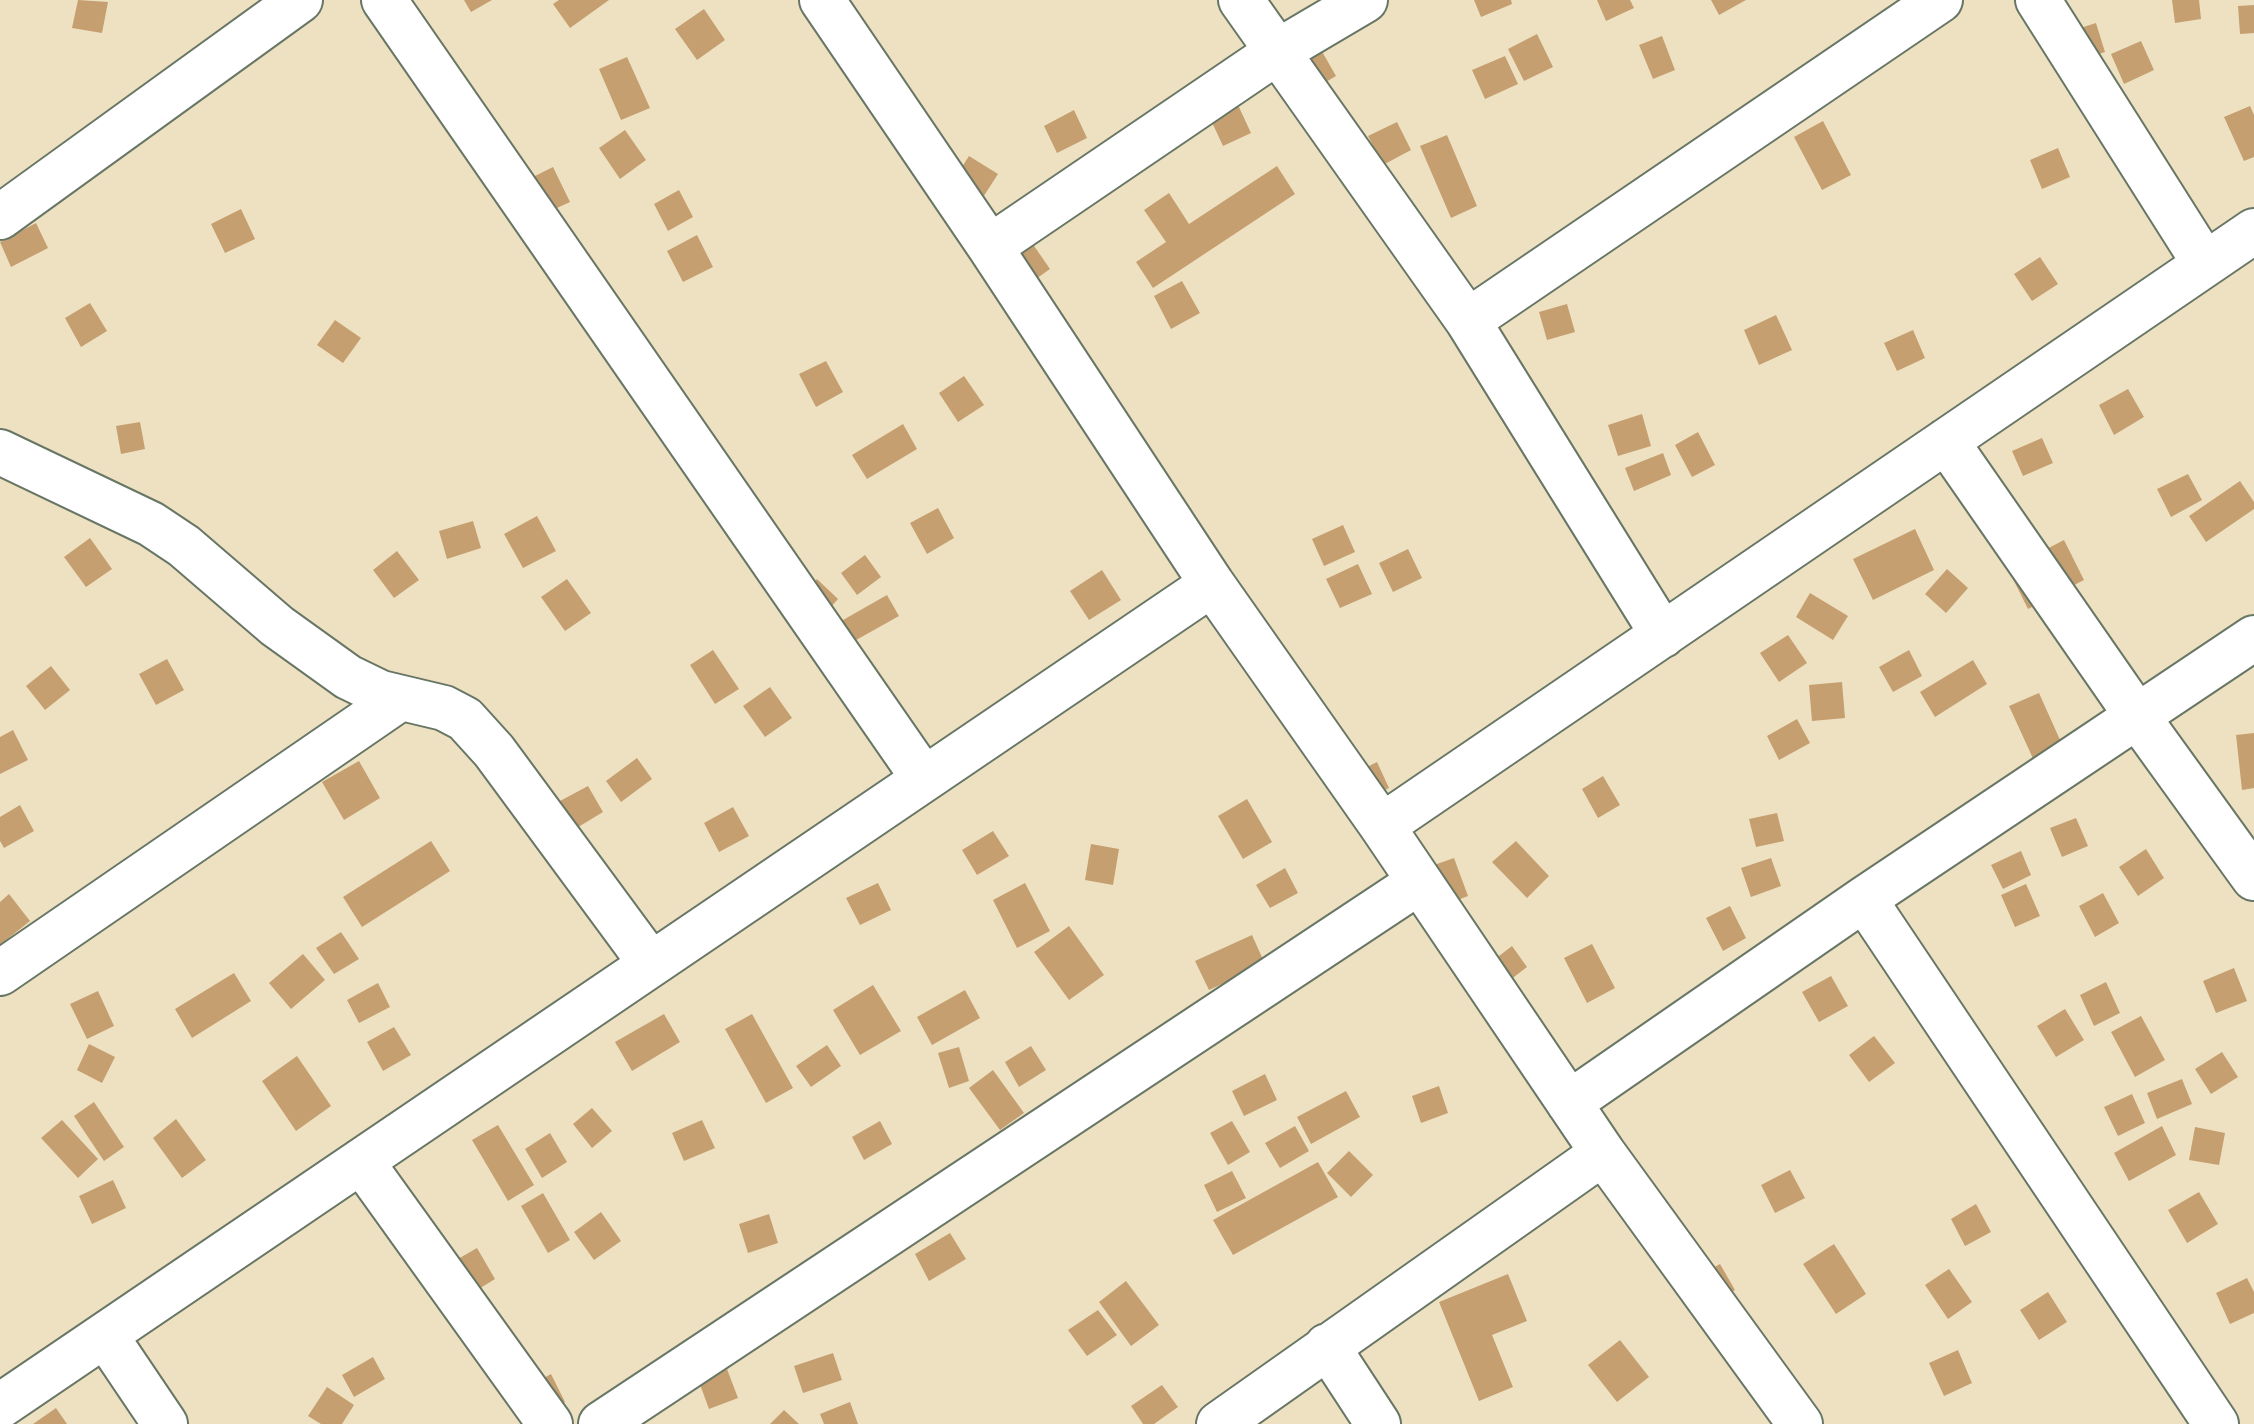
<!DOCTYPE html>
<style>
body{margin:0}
canvas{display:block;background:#eee1c1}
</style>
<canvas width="2254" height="1424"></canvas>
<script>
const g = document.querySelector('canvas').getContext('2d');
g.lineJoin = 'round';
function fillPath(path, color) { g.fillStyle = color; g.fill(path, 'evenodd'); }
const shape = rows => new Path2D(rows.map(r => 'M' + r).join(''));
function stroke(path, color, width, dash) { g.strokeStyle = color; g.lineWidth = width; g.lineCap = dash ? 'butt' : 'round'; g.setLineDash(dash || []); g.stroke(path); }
fillPath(shape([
 [78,0,108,2,102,33,72,28],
 [464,0,492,0,471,12],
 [559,0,609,0,570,28,553,4],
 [1474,0,1511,0,1512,4,1481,17],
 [1597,0,1630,0,1634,8,1606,21],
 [1711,0,1746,0,1719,15],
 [2172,0,2199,0,2201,19,2175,23],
 [2254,5,2254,33,2240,34,2238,6],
 [704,9,725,40,697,60,675,29],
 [2096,23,2105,52,2078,61,2068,32],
 [1537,34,1553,67,1524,81,1508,49],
 [1662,36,1675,70,1653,79,1639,45],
 [2141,41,2154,70,2124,84,2111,54],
 [1320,48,1336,76,1299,98,1283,70],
 [1505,56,1518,84,1485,99,1472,70],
 [627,57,650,108,621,120,599,69],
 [1238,105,1251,133,1223,146,1210,118],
 [2250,106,2254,115,2254,157,2244,161,2224,117],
 [1074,110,1087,138,1057,153,1044,126],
 [1823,121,1851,175,1822,190,1794,137],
 [1397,122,1411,150,1383,165,1368,136],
 [625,130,646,160,620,179,599,148],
 [1447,135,1477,206,1451,218,1420,146],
 [2058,148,2070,177,2042,189,2030,160],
 [969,156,998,174,980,202,951,184],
 [1277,166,1295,194,1153,288,1136,262,1166,242,1144,210,1169,193,1189,224],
 [553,167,570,202,546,213,529,179],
 [679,190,693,217,668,231,654,204],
 [241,209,255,239,225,253,211,224],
 [36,223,48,248,11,267,0,242],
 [697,235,713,267,683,282,667,251],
 [1030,240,1050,269,1019,291,999,262],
 [2040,257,2058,284,2032,301,2014,274],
 [1182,281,1200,313,1171,329,1154,296],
 [90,303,107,331,81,347,65,318],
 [1567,304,1575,332,1547,340,1539,312],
 [1776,315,1792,350,1759,365,1744,330],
 [335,320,361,338,343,363,317,345],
 [1913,330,1925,358,1897,371,1884,343],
 [826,361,843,392,816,407,799,374],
 [964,376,984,405,958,422,939,393],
 [2128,389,2144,417,2114,435,2099,405],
 [1642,414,1651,446,1618,456,1608,425],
 [140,422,145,449,121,454,116,426],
 [903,424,917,449,867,479,852,455],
 [1698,432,1715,465,1692,477,1675,445],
 [2042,438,2053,463,2023,476,2012,451],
 [1663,453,1671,475,1634,491,1625,468],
 [2188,474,2202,500,2171,517,2157,489],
 [2240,481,2254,502,2254,509,2206,542,2189,516],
 [938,508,954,538,927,554,910,523],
 [537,516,556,551,523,568,504,534],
 [473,521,481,548,447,559,439,531],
 [1343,525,1355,552,1324,566,1312,539],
 [1915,529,1934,570,1873,600,1853,559],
 [90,538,112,569,86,587,64,557],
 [2064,540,2084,580,2028,609,2008,569],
 [1408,549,1422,578,1393,592,1379,563],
 [397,551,419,580,394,598,373,570],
 [865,555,881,577,857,595,841,573],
 [1358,564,1372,594,1340,608,1326,579],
 [1947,569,1968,588,1946,613,1925,594],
 [1102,570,1121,600,1089,620,1070,591],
 [567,579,591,613,565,631,541,597],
 [817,579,838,599,817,623,795,603],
 [1810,593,1848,616,1833,640,1796,617],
 [887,595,899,616,849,644,813,637],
 [1788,635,1807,663,1779,682,1760,653],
 [713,650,739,689,715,704,690,665],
 [1909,650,1922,676,1893,692,1879,667],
 [167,659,184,690,156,705,139,674],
 [1973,660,1987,684,1935,717,1920,692],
 [51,666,70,690,45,710,26,686],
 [1842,682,1845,718,1812,721,1809,685],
 [770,687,792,718,765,737,743,706],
 [2039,693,2065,751,2036,765,2009,706],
 [1797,719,1810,743,1779,760,1767,736],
 [13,730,28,760,0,774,0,737],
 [2254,733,2254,788,2242,790,2236,735],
 [637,758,652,779,621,802,606,781],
 [359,761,380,798,344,820,322,782],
 [1377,762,1389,788,1359,803,1347,777],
 [1603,776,1620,805,1598,818,1582,789],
 [588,786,603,812,575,829,560,801],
 [1247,799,1272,842,1243,859,1218,816],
 [20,805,34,831,4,848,0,841,0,817],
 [733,807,749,836,719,852,704,823],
 [1777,813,1784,841,1756,847,1749,819],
 [2076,818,2088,846,2062,857,2050,828],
 [993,831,1009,856,977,875,962,850],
 [431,841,450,871,362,927,343,897],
 [1516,841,1549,876,1527,898,1492,862],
 [1091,844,1119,849,1113,885,1085,880],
 [2146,849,2164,878,2138,896,2119,867],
 [2021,851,2031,875,2003,889,1991,865],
 [1454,858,1468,896,1435,909,1420,870],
 [1771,858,1781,886,1751,897,1741,868],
 [1285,868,1298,893,1270,908,1256,885],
 [878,883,891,910,860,925,846,898],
 [1025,883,1050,931,1017,948,993,900],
 [2026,884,2040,916,2015,927,2001,895],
 [2103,893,2119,923,2095,937,2079,906],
 [9,894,30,921,0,945,0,902],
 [1730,906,1746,938,1723,951,1706,918],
 [1069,926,1104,975,1069,1000,1034,952],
 [341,932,359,959,334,974,316,948],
 [1252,935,1265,964,1209,990,1195,961],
 [1592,944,1615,988,1587,1003,1564,958],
 [1512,946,1527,967,1501,987,1486,966],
 [303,954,325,980,291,1009,269,983],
 [2234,968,2247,1001,2216,1013,2203,981],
 [234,973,251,1001,192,1038,175,1009],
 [1831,976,1848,1006,1819,1022,1802,992],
 [2106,982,2120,1013,2094,1026,2080,995],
 [378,983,390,1007,359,1023,347,1000],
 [873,985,901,1031,860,1055,833,1010],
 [965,990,980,1018,932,1045,917,1017],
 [98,991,114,1026,87,1039,70,1004],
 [2065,1009,2084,1040,2056,1057,2037,1026],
 [664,1014,680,1042,632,1071,615,1042],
 [752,1014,793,1088,766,1103,725,1029],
 [2141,1016,2165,1060,2135,1077,2111,1032],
 [394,1027,411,1055,383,1071,367,1042],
 [1874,1036,1895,1063,1869,1082,1849,1055],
 [89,1044,115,1057,102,1083,77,1070],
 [827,1045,841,1066,811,1087,796,1066],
 [1031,1046,1046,1070,1019,1087,1005,1062],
 [959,1047,969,1081,949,1088,938,1053],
 [2222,1052,2238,1077,2211,1094,2195,1069],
 [297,1056,331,1106,296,1131,262,1081],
 [993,1070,1024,1113,1000,1130,969,1088],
 [1265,1074,1277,1100,1244,1116,1232,1091],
 [2182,1079,2192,1104,2157,1119,2147,1093],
 [1439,1086,1448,1113,1421,1123,1412,1096],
 [1346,1091,1360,1117,1311,1144,1297,1117],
 [2132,1094,2145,1123,2118,1136,2104,1107],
 [94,1102,124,1147,104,1161,74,1116],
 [592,1108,612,1131,592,1148,573,1124],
 [176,1119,206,1160,182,1178,153,1138],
 [62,1120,98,1159,78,1178,41,1138],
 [702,1120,715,1148,684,1161,672,1133],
 [880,1121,892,1144,864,1160,852,1137],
 [1232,1121,1250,1152,1228,1165,1210,1133],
 [498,1125,534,1185,508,1201,472,1140],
 [1295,1126,1309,1151,1280,1168,1265,1143],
 [2162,1126,2176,1155,2129,1181,2114,1153],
 [2195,1127,2225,1133,2219,1165,2189,1160],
 [550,1133,567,1162,542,1178,525,1149],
 [1349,1151,1373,1175,1351,1197,1327,1173],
 [1318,1162,1338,1197,1233,1255,1213,1220],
 [1790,1170,1805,1198,1775,1213,1761,1185],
 [1232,1171,1246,1198,1217,1212,1204,1185],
 [113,1180,126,1208,92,1224,79,1196],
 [2199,1192,2218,1224,2187,1243,2168,1210],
 [543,1193,570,1240,548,1253,521,1206],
 [1976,1204,1991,1232,1965,1246,1951,1219],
 [601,1212,621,1241,594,1260,574,1232],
 [769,1214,778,1243,748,1253,739,1224],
 [950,1233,966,1259,929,1281,915,1254],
 [1834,1244,1866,1294,1836,1314,1803,1264],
 [477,1248,495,1279,469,1295,451,1263],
 [1720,1264,1735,1290,1706,1306,1692,1280],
 [1949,1269,1972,1302,1948,1319,1925,1285],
 [1508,1274,1527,1321,1492,1335,1513,1387,1479,1401,1439,1302],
 [2247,1278,2254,1292,2254,1313,2230,1324,2216,1293],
 [1126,1281,1159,1325,1131,1346,1099,1302],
 [2048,1292,2067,1322,2039,1340,2020,1310],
 [1098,1310,1117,1335,1087,1356,1068,1330],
 [1620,1340,1649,1377,1617,1402,1588,1365],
 [1958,1350,1972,1383,1944,1396,1929,1363],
 [833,1353,842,1380,803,1393,794,1366],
 [373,1357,385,1379,354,1397,342,1375],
 [727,1369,738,1398,709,1409,698,1379],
 [551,1374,565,1402,538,1416,524,1389],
 [1162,1385,1178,1407,1154,1424,1143,1424,1131,1406],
 [327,1387,354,1405,342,1424,321,1424,308,1416],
 [850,1402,858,1424,824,1424,820,1414],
 [56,1408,67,1424,33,1424],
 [784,1410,799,1424,770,1424]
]), '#c59f70');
const street = shape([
 [384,0,924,779],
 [822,0,990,247,1212,584,1382,826,1603,1153,1800,1424],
 [1241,0,1468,321,1663,635],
 [2038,0,2205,264],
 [0,217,300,0],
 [990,247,1277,52,1365,0],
 [1468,321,1940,0],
 [1946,441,2137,716,2254,878],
 [0,452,151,524,184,546,277,626,348,677,381,693,444,708,465,719,494,751,651,964],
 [1382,826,2254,231],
 [1864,899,2216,1424],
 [0,973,399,699],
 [1569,1103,1864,899,2254,638],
 [361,1161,550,1424],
 [105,1335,165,1424],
 [1327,1346,1378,1424],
 [0,1406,1212,584],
 [601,1424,1419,882],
 [1219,1424,1603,1153]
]);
stroke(street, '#677665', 48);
stroke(street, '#fff', 44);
</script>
